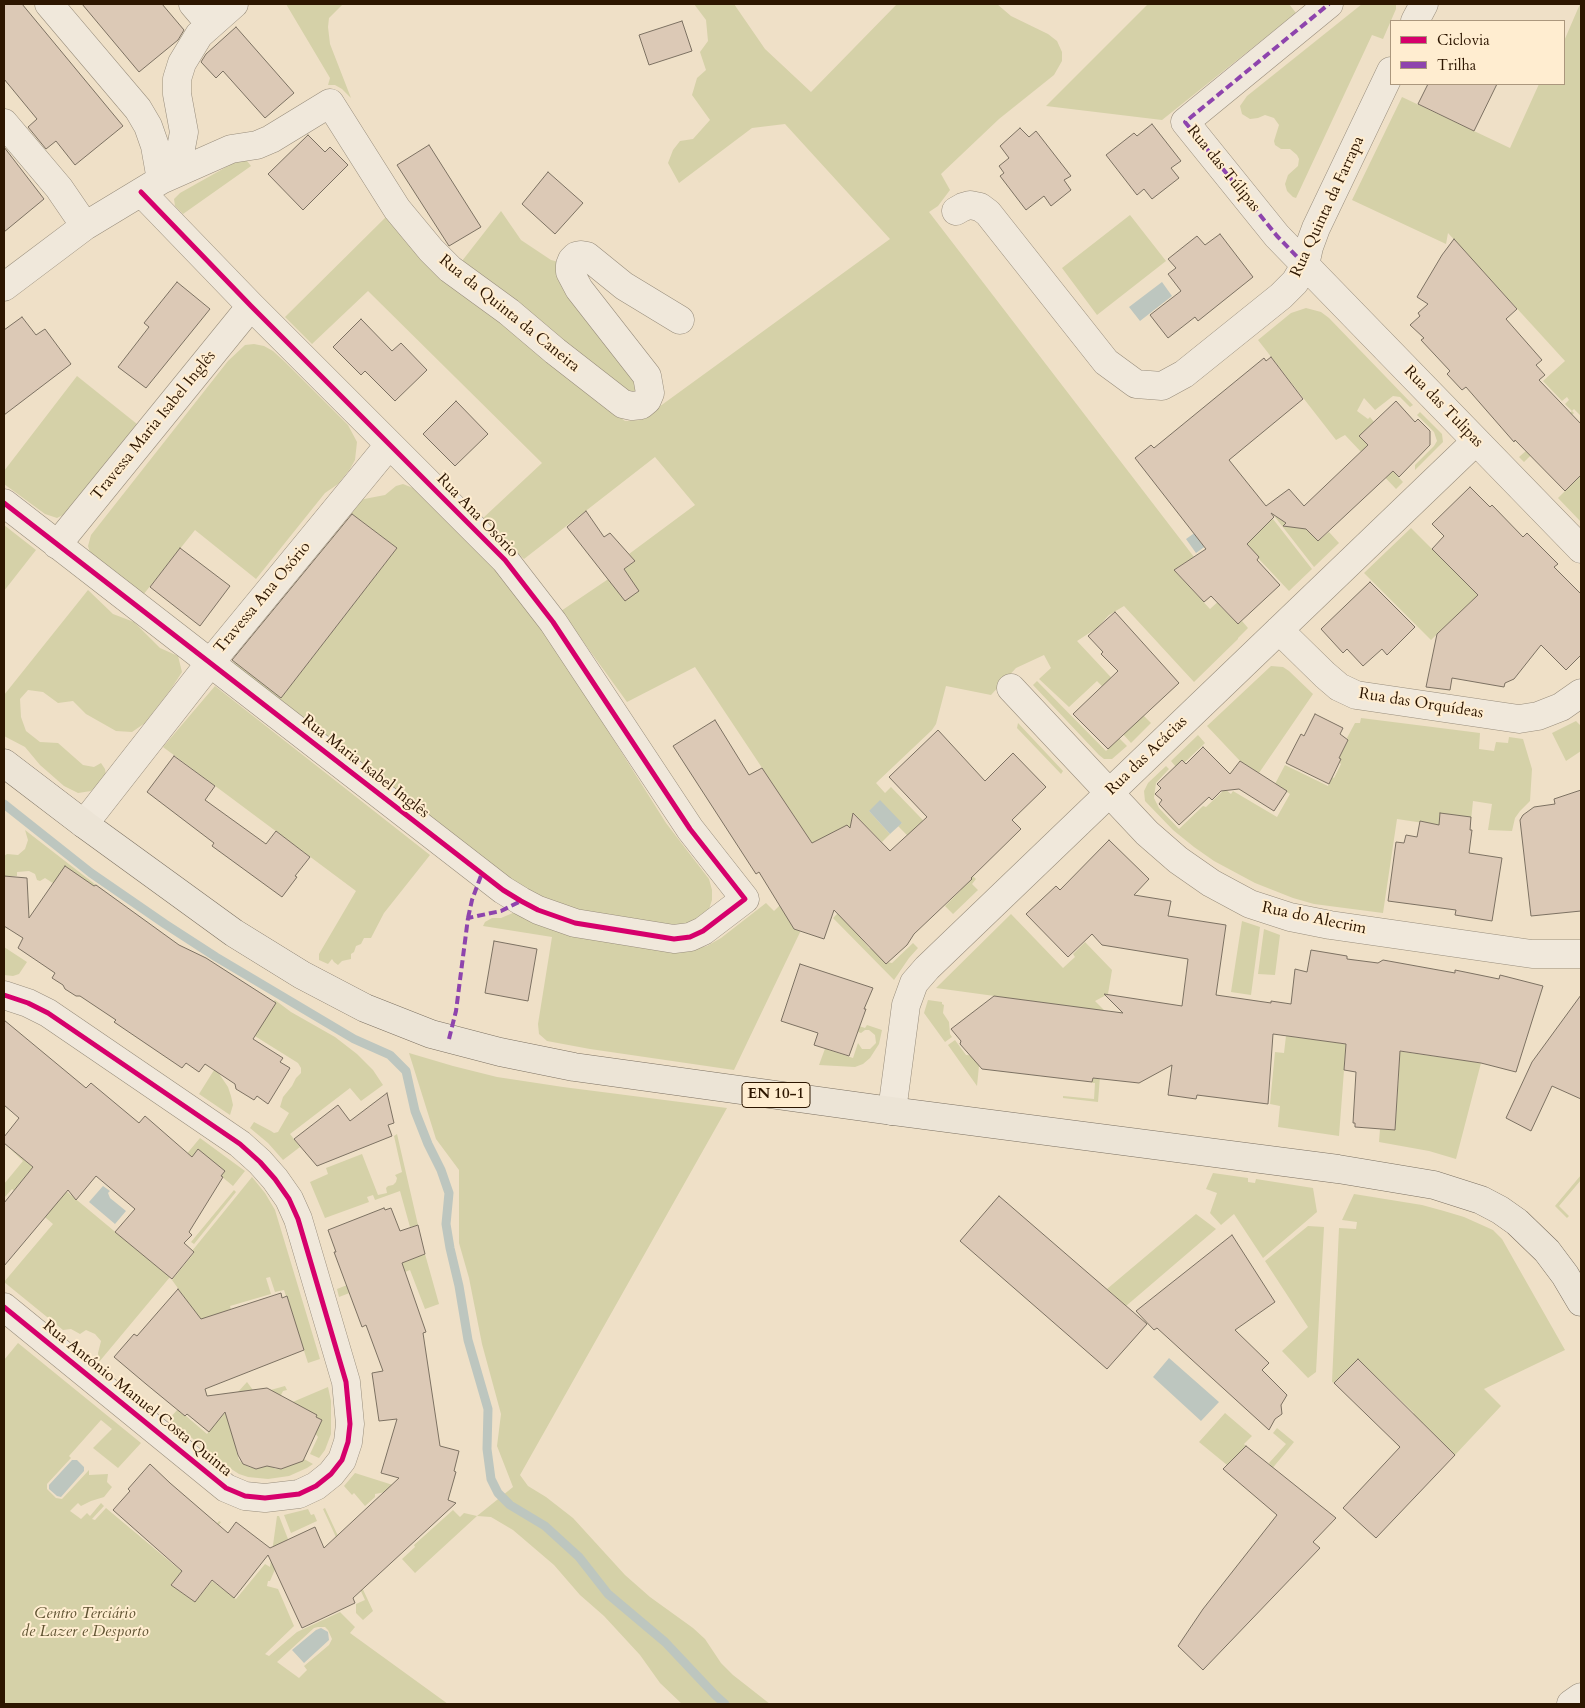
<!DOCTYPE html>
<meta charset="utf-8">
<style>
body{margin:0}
#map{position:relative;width:1585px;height:1708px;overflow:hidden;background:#efe0c7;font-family:Cardo,serif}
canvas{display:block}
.frame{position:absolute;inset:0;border:5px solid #2d1600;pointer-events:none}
.legend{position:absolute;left:1390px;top:20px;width:175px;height:65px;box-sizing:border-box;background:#ffedd0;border:1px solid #ab977d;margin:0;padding:6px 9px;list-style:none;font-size:15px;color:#2d1600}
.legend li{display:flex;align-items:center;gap:10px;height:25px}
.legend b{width:25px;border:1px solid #ab977d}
</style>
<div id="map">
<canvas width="1585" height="1708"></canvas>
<div class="frame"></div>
<ul class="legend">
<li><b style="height:6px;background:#d6006c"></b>Ciclovia</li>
<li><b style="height:6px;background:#8e44ad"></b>Trilha</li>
</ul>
</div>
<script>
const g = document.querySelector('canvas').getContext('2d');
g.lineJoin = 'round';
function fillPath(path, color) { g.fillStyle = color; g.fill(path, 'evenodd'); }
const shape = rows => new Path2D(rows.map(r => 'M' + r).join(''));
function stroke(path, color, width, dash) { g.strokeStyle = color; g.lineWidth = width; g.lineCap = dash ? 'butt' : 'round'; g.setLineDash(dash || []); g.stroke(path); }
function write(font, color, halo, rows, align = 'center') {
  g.font = font + ' Cardo,serif'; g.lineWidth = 4; g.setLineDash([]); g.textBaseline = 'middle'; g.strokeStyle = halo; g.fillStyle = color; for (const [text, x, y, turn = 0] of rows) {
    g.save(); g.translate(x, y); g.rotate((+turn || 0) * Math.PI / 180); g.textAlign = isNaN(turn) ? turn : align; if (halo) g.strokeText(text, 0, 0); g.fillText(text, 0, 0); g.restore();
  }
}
fillPath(shape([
 [286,4,343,4,329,18,328,27,330,44,351,98,342,89,335,85,328,85,330,78],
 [694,4,734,4,765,49,811,92,897,4,997,4,1011,16,1048,34,1057,41,1062,52,1062,61,1054,75,999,119,941,174,950,190,938,206,929,212,1194,557,1174,570,1210,609,1221,599,1220,606,1238,624,1242,621,1248,628,1238,638,1238,639,1194,682,1124,606,1109,615,1097,628,1077,641,1135,703,1133,705,1151,723,1131,743,1123,734,1136,721,1097,681,1069,707,1039,679,1051,668,1044,655,1016,668,991,695,946,686,936,724,932,730,876,783,885,793,891,787,970,869,968,872,976,879,972,884,978,890,953,914,945,906,961,890,898,826,902,823,869,811,890,834,882,842,853,813,850,828,734,1070,590,1049,547,1041,539,1034,538,1024,552,937,483,926,485,922,492,918,501,918,515,912,693,949,707,946,721,938,766,903,774,911,813,873,812,843,695,667,627,702,561,611,635,561,629,554,695,505,655,457,524,559,490,528,482,519,542,463,368,291,312,344,285,317,391,212,525,341,625,421,641,420,890,239,785,124,752,128,679,183,668,163,673,150,680,141,693,139,710,120,692,95,697,78,706,70,700,52,708,41,706,20],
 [1148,4,1289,4,1296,13,1162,120,1046,106],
 [1362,4,1396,4,1396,9,1383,39,1372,35,1296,198,1293,197,1287,191,1285,184,1288,175,1298,166,1299,159,1297,155,1290,149,1281,149,1275,145,1274,141,1279,125,1274,118,1265,115,1258,118,1250,119,1242,114,1240,106,1247,96],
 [1580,4,1581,4,1581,416,1574,409,1572,411,1574,413,1524,462,1519,457,1572,411,1565,404,1569,400,1567,397,1562,401,1543,381,1565,361,1448,233,1446,244,1352,200,1402,97,1510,148,1539,84,1564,84,1564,41],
 [244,157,251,166,183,214,175,206,174,199,180,193],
 [501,211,521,240,551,260,563,263,634,364,637,392,628,394,467,273,462,261],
 [1130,215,1166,261,1097,315,1062,268],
 [1306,308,1321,312,1329,318,1413,405,1410,407,1400,397,1393,396,1375,410,1364,398,1357,411,1368,419,1370,417,1374,422,1360,436,1403,482,1396,489,1345,435,1336,440,1258,340,1291,313],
 [254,344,264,346,273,351,285,362,348,425,357,442,355,460,350,469,338,484,325,493,256,579,195,530,143,595,91,556,88,546,91,535,228,361,245,345],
 [77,376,137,424,69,512,57,518,45,514,4,484,4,471],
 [1420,412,1442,434,1443,442,1415,470,1415,465,1434,446,1437,441,1434,432,1417,415],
 [1581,473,1581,522,1558,498,1578,478,1577,477],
 [403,484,413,488,479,549,537,618,666,823,709,879,712,890,712,900,709,909,703,917,680,927,569,912,525,895,246,676,232,660,281,698,397,548,347,510,359,500,385,495,396,486],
 [1258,511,1268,522,1273,519,1312,569,1289,591,1258,558,1243,554],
 [1278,514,1293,527,1298,528,1303,525,1318,541,1329,532,1339,543,1314,567,1275,517],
 [4,525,36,550,4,591],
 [1411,528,1478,595,1431,640,1364,573],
 [88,590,113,614,134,622,160,648,178,656,182,672,171,689,145,723,132,732,116,731,86,714,73,701,58,703,43,692,28,690,20,699,21,717,26,731,40,742,58,743,83,765,94,767,101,763,105,769,106,776,91,791,78,793,64,786,40,765,25,747,4,736,4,695],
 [1271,666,1283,667,1289,671,1313,694,1259,773,1240,761,1207,726],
 [1037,681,1106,751,1119,738,1127,746,1112,759,1104,759,1099,755,1033,685],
 [215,686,430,855,384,913,371,938,364,938,361,944,356,946,354,952,351,954,351,959,342,961,338,965,334,962,332,959,328,964,319,960,319,954,356,891,163,747],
 [1361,718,1480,733,1479,749,1494,751,1496,742,1508,743,1509,737,1523,739,1532,769,1530,801,1520,811,1515,818,1512,831,1488,830,1492,804,1473,801,1470,830,1397,819,1383,913,1314,904,1293,898,1255,883,1214,861,1194,847,1173,830,1145,801,1144,791,1148,783,1166,766,1169,769,1156,783,1154,798,1159,808,1179,829,1203,806,1206,807,1225,789,1231,794,1233,791,1277,817,1290,794,1275,784,1285,765,1328,786,1332,777,1334,778,1341,764,1340,763,1341,759,1339,758,1348,740,1347,738,1355,723,1360,723],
 [1576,721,1581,726,1581,751,1566,761,1552,733],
 [1018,723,1063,771,1061,774,1017,728],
 [1198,735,1205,743,1184,763,1176,767,1171,761],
 [25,830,96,885,84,903,45,878,40,881,37,880,35,874,29,871,17,872,17,876,4,876,4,856,7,854,18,855,25,849,28,840],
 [839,912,869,948,876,950,887,962,892,963,913,943,918,948,909,958,894,980,833,918],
 [1011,914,1063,968,1075,957,1073,954,1085,942,1112,970,1108,994,1095,1001,1105,1011,1098,1102,1063,1098,1063,1096,1094,1099,1095,1083,1092,1083,1095,1064,1075,1007,936,988],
 [1242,921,1260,927,1251,995,1231,992],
 [1264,929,1280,935,1275,975,1258,974],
 [4,947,27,962,19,974,13,976,4,975],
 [275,1000,291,1012,335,1037,357,1054,373,1070,383,1085,361,1101,350,1088,290,1134,300,1147,283,1160,268,1143,250,1128,254,1122,271,1131,274,1133,278,1132,289,1113,280,1107,283,1097,292,1086,296,1078,301,1073,301,1068,298,1063,242,1028],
 [928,1000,942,1002,942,1004,944,1005,943,1013,949,1022,950,1034,952,1037,945,1042,924,1013],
 [867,1025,882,1030,879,1044,870,1058,863,1064,855,1067,819,1065,826,1046,829,1050,853,1058,858,1043,862,1049,870,1049,876,1043,875,1035,869,1030,865,1030,861,1033,858,1032,859,1026,865,1028],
 [1286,1036,1346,1044,1339,1136,1278,1127,1280,1106,1270,1104,1275,1052,1284,1053],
 [955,1040,966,1055,980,1056,977,1086,948,1045],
 [1376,1048,1481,1063,1456,1159,1429,1151,1379,1142,1380,1129,1395,1130,1399,1073],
 [226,1051,218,1072,228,1087,231,1096,233,1105,230,1115,199,1094],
 [409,1053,453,1066,497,1077,563,1087,727,1108,520,1475,528,1486,546,1497,573,1518,625,1575,650,1597,693,1628,705,1639,721,1663,733,1675,770,1704,682,1704,660,1683,640,1655,604,1616,580,1595,554,1565,513,1530,491,1517,477,1516,415,1573,402,1559,415,1547,414,1545,453,1510,460,1517,464,1513,477,1516,513,1487,497,1446,501,1414,482,1344,469,1278,459,1243,459,1170,436,1139],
 [397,1134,418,1225,410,1227,400,1191,375,1200,373,1195,367,1197,369,1202,325,1218,310,1182,328,1174,326,1168,362,1154,378,1195,387,1193,386,1188,388,1186,393,1185,396,1182,397,1178,395,1175,402,1172,394,1136],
 [200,1138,245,1171,233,1186,221,1176,198,1150,192,1157,133,1246,170,1277,99,1362,98,1353,101,1341,95,1334,86,1330,80,1334,71,1329,63,1330,4,1282,53,1224,12,1189,4,1198,4,1184,23,1161,4,1143,64,1193,66,1191,119,1235],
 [1213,1173,1248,1178,1248,1182,1255,1183,1256,1179,1313,1188,1317,1212,1263,1258,1234,1214,1221,1225,1210,1213,1217,1193,1206,1189],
 [1581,1175,1581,1180,1559,1206,1569,1216,1567,1218,1555,1206],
 [252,1177,265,1193,275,1210,320,1359,308,1363,284,1290,275,1292,270,1277,266,1278,271,1294,230,1306,231,1309,228,1310,234,1329,200,1319,172,1280,194,1253,192,1251],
 [234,1190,236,1192,194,1244,191,1242],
 [1354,1194,1422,1205,1444,1211,1464,1217,1493,1230,1502,1239,1565,1350,1484,1389,1501,1406,1455,1455,1423,1423,1400,1448,1391,1438,1414,1413,1358,1359,1334,1383,1332,1382,1339,1228,1356,1229,1357,1222,1342,1220],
 [1196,1214,1216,1229,1126,1306,1107,1289],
 [1308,1226,1324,1227,1316,1372,1308,1378,1282,1351,1308,1327,1265,1261],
 [425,1254,439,1304,425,1309,410,1270,339,1297,337,1289],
 [18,1343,141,1443,118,1468,93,1448,112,1429,101,1420,69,1456,71,1458,47,1484,47,1489,56,1498,62,1499,89,1470,89,1475,108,1474,107,1482,112,1487,104,1497,91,1501,81,1506,78,1503,70,1511,81,1519,87,1513,90,1516,101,1503,104,1506,92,1519,95,1520,106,1508,180,1570,219,1521,221,1522,171,1585,195,1602,212,1581,236,1599,265,1564,270,1567,277,1516,279,1516,288,1539,270,1581,268,1581,267,1586,278,1589,294,1626,265,1654,269,1656,297,1632,340,1612,355,1627,350,1633,448,1704,4,1704,4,1360],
 [318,1627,325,1627,328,1630,332,1639,329,1645,304,1666,307,1670,299,1678,277,1662,314,1628],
 [247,1382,256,1394,285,1386,287,1390,283,1391,278,1401,237,1445,236,1450,239,1460,243,1464,249,1467,256,1469,267,1465,276,1469,281,1469,289,1466,296,1458,302,1462,304,1459,313,1464,307,1468,289,1476,268,1479,248,1477,239,1474,222,1463,169,1419,178,1409,207,1434,239,1396,237,1393],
 [328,1387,331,1401,331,1434,325,1450,319,1458,310,1454,318,1437,315,1433,322,1420,288,1404],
 [1225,1413,1252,1436,1244,1444,1246,1446,1227,1465,1199,1442],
 [1277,1428,1294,1442,1262,1481,1259,1479,1270,1465,1269,1463,1286,1444,1273,1433],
 [355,1473,396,1486,396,1490,375,1494,375,1497,365,1506,354,1493,352,1495,344,1486],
 [325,1508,373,1611,363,1620,356,1613,356,1604,365,1600,323,1509],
 [308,1509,311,1515,314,1514,317,1521,291,1533,284,1515]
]), '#d5d1a8');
fillPath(shape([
 [1162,282,1172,296,1140,321,1129,307],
 [1206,525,1221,535,1196,553,1186,539],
 [880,800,902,823,890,834,869,811],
 [103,1186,110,1191,108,1193,110,1198,126,1211,115,1224,89,1202],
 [1169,1358,1219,1402,1201,1421,1153,1377],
 [72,1460,77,1460,84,1467,84,1471,61,1497,57,1496,49,1489,49,1485],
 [321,1628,328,1632,329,1640,304,1663,292,1650,316,1630]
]), '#bdc6bf');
stroke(shape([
 [4,804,91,873,165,924,216,957,354,1039,390,1055,406,1071,415,1111,428,1144,441,1170,449,1193,446,1224,450,1248,459,1286,468,1340,488,1409,487,1449,491,1479,498,1493,510,1505,545,1526,579,1557,608,1594,665,1642,715,1695,725,1704]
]), '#bdc6bf', 9);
const building = shape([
 [4,4,22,4,123,126,75,165,56,141,46,149,28,127,37,119,4,79,4,4],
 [82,4,162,4,184,30,178,40,139,72,82,4],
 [682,21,692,51,649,65,639,35,682,21],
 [236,27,294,93,265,118,223,71,216,78,201,62,206,54,236,27],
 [1428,84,1497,84,1474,131,1418,104,1428,84],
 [1152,124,1181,161,1171,168,1179,178,1152,199,1144,189,1137,195,1106,155,1134,133,1137,136,1152,124],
 [1020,128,1029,137,1036,131,1071,176,1064,180,1071,190,1051,206,1044,196,1026,210,1000,176,1004,173,999,166,1009,158,1000,146,1020,128],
 [308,135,325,152,330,147,348,165,303,210,268,174,308,135],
 [429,145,481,227,449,246,397,165,429,145],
 [4,147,44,199,4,232,4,147],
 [548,172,583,203,555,234,522,204,548,172],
 [1220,234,1253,277,1198,321,1195,317,1168,338,1150,315,1181,291,1168,274,1176,268,1168,259,1197,236,1205,245,1220,234],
 [1454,239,1517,309,1506,319,1542,360,1536,365,1545,375,1539,380,1581,424,1581,475,1565,491,1515,440,1514,442,1466,387,1462,390,1447,374,1450,371,1421,340,1424,338,1410,325,1420,316,1418,313,1428,304,1417,297,1442,255,1454,239],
 [177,282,210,309,146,388,118,367,149,327,144,323,177,282],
 [22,317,36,335,45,329,71,364,4,415,4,330,22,317],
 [361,319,392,351,401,343,427,370,395,401,365,371,361,375,333,347,361,319],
 [1271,357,1303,399,1229,460,1266,506,1289,489,1304,506,1368,445,1359,436,1396,401,1415,422,1418,419,1430,431,1430,445,1399,477,1393,471,1318,541,1306,529,1283,526,1286,523,1271,513,1274,517,1247,544,1259,557,1257,560,1280,585,1238,624,1211,596,1204,602,1174,570,1206,549,1135,458,1151,445,1154,448,1264,358,1266,361,1271,357],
 [456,401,488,434,455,466,423,434,456,401],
 [1470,487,1490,507,1492,505,1523,537,1527,533,1558,564,1554,567,1581,594,1581,655,1566,670,1541,645,1514,679,1505,683,1504,687,1452,678,1450,690,1426,687,1437,634,1478,595,1432,549,1444,536,1432,524,1470,487],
 [586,511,604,537,610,533,635,561,624,569,639,591,625,601,567,527,586,511],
 [352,514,397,548,281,698,232,660,352,514],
 [180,548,230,586,200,626,150,587,180,548],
 [1370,582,1415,627,1387,655,1382,649,1363,666,1347,649,1343,653,1321,629,1370,582],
 [1115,612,1179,683,1108,749,1073,714,1118,671,1101,654,1103,652,1088,636,1115,612],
 [1315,714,1343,728,1340,734,1348,740,1339,758,1341,759,1329,784,1286,763,1301,734,1304,736,1315,714],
 [715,720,749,775,762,768,812,843,847,825,850,828,853,813,890,851,927,817,889,777,938,730,985,781,1013,753,1046,787,1012,820,1021,829,971,878,972,879,914,934,907,945,886,964,834,910,824,939,794,929,759,872,756,874,673,746,715,720],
 [1203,747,1230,774,1240,761,1287,791,1274,811,1239,789,1221,791,1212,800,1209,797,1179,825,1159,804,1162,800,1155,794,1161,788,1157,784,1182,760,1186,764,1203,747],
 [174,756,215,786,205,800,266,844,276,831,310,857,295,876,297,877,282,897,212,846,214,843,147,792,174,756],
 [1581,790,1581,911,1531,916,1520,820,1523,815,1534,807,1555,804,1554,799,1581,790],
 [1440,813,1471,817,1470,830,1472,830,1469,853,1502,858,1492,921,1455,915,1456,910,1388,901,1396,842,1404,843,1406,835,1417,837,1420,821,1439,825,1440,813],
 [1109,840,1149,879,1134,895,1171,901,1168,916,1226,925,1216,995,1271,1003,1271,1001,1291,1004,1295,969,1307,972,1311,950,1347,956,1347,959,1378,963,1383,960,1455,973,1455,970,1499,979,1500,975,1543,986,1516,1072,1481,1063,1400,1051,1395,1130,1355,1127,1355,1123,1353,1123,1356,1072,1344,1070,1346,1044,1273,1034,1268,1104,1197,1095,1196,1099,1168,1095,1172,1065,1139,1083,1093,1078,1092,1082,982,1069,960,1044,961,1041,951,1029,994,996,1123,1013,1104,994,1182,1006,1188,959,1102,945,1092,934,1068,957,1026,914,1056,886,1060,890,1109,840],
 [65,866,94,886,96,885,179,945,206,958,276,1003,253,1039,283,1058,280,1062,290,1068,268,1104,257,1096,254,1100,236,1089,235,1084,205,1064,199,1072,186,1063,182,1068,114,1022,116,1020,80,996,76,996,65,989,63,985,52,978,55,973,18,948,23,938,4,926,4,876,27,878,29,918,65,866],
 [494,941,537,949,528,1001,485,993,494,941],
 [800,964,873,988,864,1009,866,1009,849,1056,814,1045,818,1033,781,1021,800,964],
 [1581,995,1581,1099,1552,1086,1531,1131,1506,1118,1532,1062,1581,995],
 [4,1020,86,1088,91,1083,139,1123,145,1116,192,1157,198,1149,225,1171,221,1176,223,1177,189,1232,192,1235,184,1243,194,1252,172,1279,115,1232,135,1209,96,1176,76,1200,68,1190,4,1266,4,1203,33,1167,4,1143,4,1137,19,1118,4,1105,4,1020],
 [387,1093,394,1123,388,1125,392,1136,317,1166,294,1139,338,1105,350,1121,387,1093],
 [999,1196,1147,1324,1107,1369,960,1241,999,1196],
 [384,1208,385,1210,391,1208,400,1231,418,1225,425,1254,402,1263,426,1332,423,1333,440,1446,459,1451,454,1471,456,1472,448,1500,456,1503,353,1598,355,1603,302,1628,268,1555,234,1598,212,1580,195,1602,171,1585,182,1571,113,1510,130,1491,128,1489,150,1464,170,1483,228,1533,236,1522,270,1548,315,1527,324,1548,399,1478,381,1473,397,1419,379,1421,372,1373,383,1371,366,1325,362,1327,334,1252,336,1252,328,1230,384,1208],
 [1232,1235,1275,1302,1235,1330,1269,1363,1262,1370,1287,1395,1281,1405,1282,1414,1275,1419,1269,1430,1157,1328,1154,1330,1136,1311,1232,1235],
 [178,1289,201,1319,281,1293,282,1298,287,1296,304,1350,205,1389,207,1396,267,1388,317,1415,316,1417,322,1420,303,1461,281,1469,267,1466,256,1469,243,1464,238,1455,225,1412,209,1432,187,1414,185,1416,146,1384,114,1357,134,1334,137,1336,178,1289],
 [1358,1359,1455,1455,1376,1538,1343,1508,1400,1447,1334,1383,1358,1359],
 [1246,1446,1336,1518,1313,1542,1320,1548,1203,1670,1178,1646,1203,1609,1277,1515,1223,1469,1246,1446]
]);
fillPath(building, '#dcc9b6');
stroke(building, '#7c7162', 1);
const minor = shape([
 [49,4,138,109,148,126,155,146,161,180,231,149,257,145,271,139,330,103,397,209,431,250,450,269,509,312,555,351,623,404,632,406,641,405,647,400,650,393,647,376,579,289,570,272,570,265,572,260,576,256,581,255,587,256,624,286,680,320],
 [193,4,210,24],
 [1329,4,1185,122,1277,236,1581,549],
 [1415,21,1424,4],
 [4,123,59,188,85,226],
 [956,211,963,207,970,205,980,207,988,213,1106,362,1136,384,1162,386,1184,374,1281,296,1295,282,1305,265,1309,247,1316,228,1391,71],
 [4,287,85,226,161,180,169,171,181,148,184,132,177,94,177,79,182,63,199,35,234,4],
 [4,503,503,890,521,901,538,910,575,923,674,939,690,937,703,931,745,899,690,829,553,622,505,560,251,306,141,192],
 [57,545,251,306],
 [1279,630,1325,675,1339,687,1356,695,1519,719,1538,716,1561,707,1581,693],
 [1011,688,1147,833,1178,860,1211,883,1250,904,1290,917,1330,925,1532,954,1581,954],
 [84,824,210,663,389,445],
 [4,995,28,1003,48,1013,240,1144,260,1162,275,1179,289,1199,298,1219,346,1382,350,1424,348,1442,342,1460,331,1474,316,1486,299,1494,265,1498,245,1496,226,1488,4,1307],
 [892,1111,906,1005,914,983,927,968,1476,441],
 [1571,1704,1581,1697]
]);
const primary = shape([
 [4,763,84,824,234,933,302,975,365,1008,431,1034,500,1052,574,1067,892,1111,1338,1169,1434,1185,1481,1200,1500,1210,1517,1222,1547,1251,1565,1275,1581,1302]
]);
stroke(minor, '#988d7c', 29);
stroke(primary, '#7c7162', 29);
stroke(minor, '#f0e8db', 28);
stroke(primary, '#ece4d6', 28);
stroke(shape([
 [1305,265,1277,236,1185,122,1329,4],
 [468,918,472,900,482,873],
 [449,1039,456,1011,468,918,501,911,521,901]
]), '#8e44ad', 4, [8, 4]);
stroke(shape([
 [4,503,503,890,521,901,538,910,575,923,674,939,690,937,703,931,745,899,690,829,553,622,505,560,251,306,141,192],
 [4,995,28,1003,48,1013,240,1144,260,1162,275,1179,289,1199,298,1219,346,1382,350,1424,348,1442,342,1460,331,1474,316,1486,299,1494,265,1498,245,1496,226,1488,4,1307]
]), '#d6006c', 5);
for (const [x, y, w] of [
 [776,1095,68]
]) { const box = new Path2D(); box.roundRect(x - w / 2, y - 12.5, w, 25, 4); g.fillStyle = '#ffedd0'; g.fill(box); stroke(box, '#2d1600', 1); }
write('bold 15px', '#2d1600', null, [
 ["EN 10-1",776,1095]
]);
write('16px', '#2d1600', '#ffedd0', [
 ["Rua das Túlipas",1223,169,51],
 ["Rua Quinta da Farrapa",1328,207,-65],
 ["Rua da Quinta da Caneira",509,314,39],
 ["Rua das Tulipas",1443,407,46],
 ["Travessa Maria Isabel Inglês",154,426,-51],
 ["Rua Ana Osório",477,516,46],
 ["Travessa Ana Osório",263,598,-50],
 ["Rua das Orquídeas",1421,704,9],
 ["Rua das Acácias",1147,756,-44],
 ["Rua Maria Isabel Inglês",365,767,38],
 ["Rua do Alecrim",1314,919,12],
 ["Rua António Manuel Costa Quinta",137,1399,39]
]);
write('italic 16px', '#605332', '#ffedd0', [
 ["Centro Terciário",85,1614],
 ["de Lazer e Desporto",85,1632]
]);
</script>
